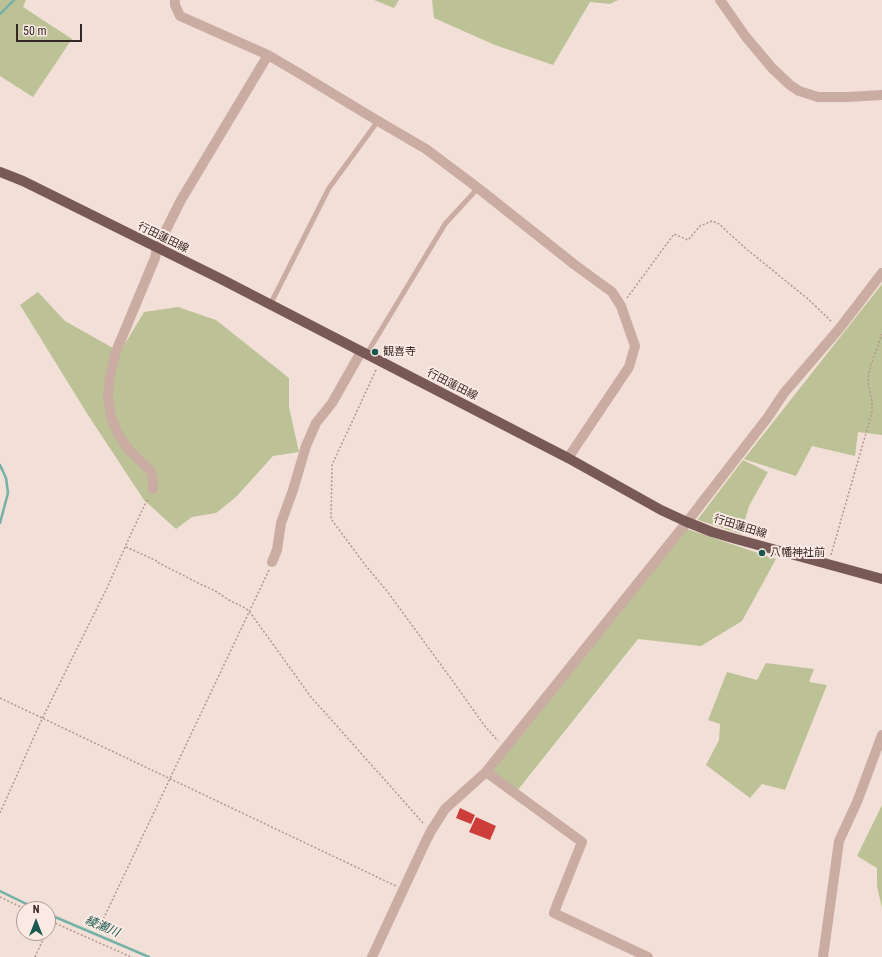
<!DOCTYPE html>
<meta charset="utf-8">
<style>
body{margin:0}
#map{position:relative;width:882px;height:957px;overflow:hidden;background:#f2dfd7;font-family:"Roboto Condensed",sans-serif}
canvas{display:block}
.north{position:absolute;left:16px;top:901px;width:40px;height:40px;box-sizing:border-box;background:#faeae3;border:1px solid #ab9c97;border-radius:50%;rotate:0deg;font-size:11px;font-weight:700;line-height:16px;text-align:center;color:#352725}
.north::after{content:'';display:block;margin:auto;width:14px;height:18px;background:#19584f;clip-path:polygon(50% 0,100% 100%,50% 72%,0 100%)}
.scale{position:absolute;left:16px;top:24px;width:66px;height:18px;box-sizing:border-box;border:2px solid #352725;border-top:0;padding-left:5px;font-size:12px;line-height:14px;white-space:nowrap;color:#352725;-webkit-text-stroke:3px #faeae3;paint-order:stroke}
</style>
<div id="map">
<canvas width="882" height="957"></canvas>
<div class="north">N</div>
<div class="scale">50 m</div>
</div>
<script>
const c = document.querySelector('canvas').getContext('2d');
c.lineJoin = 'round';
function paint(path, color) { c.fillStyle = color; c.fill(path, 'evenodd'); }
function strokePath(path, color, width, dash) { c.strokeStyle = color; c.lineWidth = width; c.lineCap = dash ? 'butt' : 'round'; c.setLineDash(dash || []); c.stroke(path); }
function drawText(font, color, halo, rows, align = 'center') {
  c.font = font + ' "Roboto Condensed","Noto Sans JP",sans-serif'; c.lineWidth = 4; c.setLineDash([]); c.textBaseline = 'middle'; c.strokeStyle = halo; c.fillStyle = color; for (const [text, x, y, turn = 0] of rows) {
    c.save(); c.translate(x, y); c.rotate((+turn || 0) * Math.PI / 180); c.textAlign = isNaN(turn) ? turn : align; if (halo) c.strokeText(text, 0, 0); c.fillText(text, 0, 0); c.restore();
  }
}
paint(new Path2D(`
 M0,0H26L23,7L72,39L33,97L0,76Z
 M374,0H399L394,8Z
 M432,0H618L610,4L590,2L553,65L495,45L434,18Z
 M882,284V435L858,432L855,456L812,446L796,476L744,459Z
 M38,292L65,321L120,352L144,312L178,307L216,320L289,378V407L299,452L273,456L236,497L216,513L192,517L176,529L144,500L88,415L20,305Z
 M743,460L768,472L749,506L741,534L698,520V519Z
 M687,529L776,559L742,621L701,646L638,639L517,791L492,771Z
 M766,663L814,669L809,682L827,685L785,790L762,784L750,798L706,765L719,740L720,724L708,720L727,672L757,680Z
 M882,805V908L877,886V868L857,856Z`), '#bcc296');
strokePath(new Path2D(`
 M0,14L14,0
 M0,465L6,478L8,493L0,523
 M0,891L37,909
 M48,914L149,957`), '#74b1a6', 2.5);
paint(new Path2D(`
 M460,808L475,815L471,824L456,818Z
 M476,817L496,826L490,840L469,832Z`), '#cd3e3a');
strokePath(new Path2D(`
 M627,298L674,234L688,240L700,226L712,221L719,224L744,247L808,299L832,322
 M376,370L332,465L331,519L366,566L387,591L452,680L484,725L498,741
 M126,547L157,561V562L204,586C214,589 221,595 229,600C236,604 243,606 249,611L311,697L424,824
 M831,555L872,412V401L868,383L869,371L882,334
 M0,698L396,886
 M0,813L42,719L107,588L130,536L148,498
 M0,897L25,909
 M48,920L131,957
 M100,926L269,570
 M48,929L51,922
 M35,957L46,933`), '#b6968c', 1.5, [2, 2]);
strokePath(new Path2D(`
 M270,305L329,188L378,121
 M366,355L445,224L478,188`), '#cbaca2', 5);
strokePath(new Path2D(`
 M175,0V5L180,16L268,55L302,75L378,121L426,149L478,188L575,265L612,292L621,306L635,346L629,367L568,458
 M720,0L746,37L772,68L790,85L799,91L818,97H847L882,95
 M153,489V480L151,471L128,449L118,434L111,417L108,396L110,376L115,354L155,258L157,248L181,200L268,55
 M272,562L277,550L281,523L293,490L306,446L316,423L332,403L361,352
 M486,772L582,842L558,902L554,913L648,957
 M372,957L424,845L431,831L445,809L486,772L687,522L768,417L784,393L839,329L882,273
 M823,957L839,841L857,802L882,735`), '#cbaca2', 10);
strokePath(new Path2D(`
 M0,172L23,181L221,279L568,458L661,510L687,522L712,532L736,539L882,579`), '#785955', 10);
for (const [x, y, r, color] of [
 [375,352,4,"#19584f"],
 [762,553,4,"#19584f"]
]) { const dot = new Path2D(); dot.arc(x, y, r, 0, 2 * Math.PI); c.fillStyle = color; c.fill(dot); strokePath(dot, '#faeae3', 1.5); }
drawText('11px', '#352725', '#faeae3', [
 ["行田蓮田線",163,238,26],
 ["行田蓮田線",452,385,27],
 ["行田蓮田線",740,527,17]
]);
drawText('11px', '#352725', '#faeae3', [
 ["観喜寺",383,352],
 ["八幡神社前",770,553]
], 'left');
drawText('italic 12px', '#19584f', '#faeae3', [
 ["綾瀬川",102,927,23]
]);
</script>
